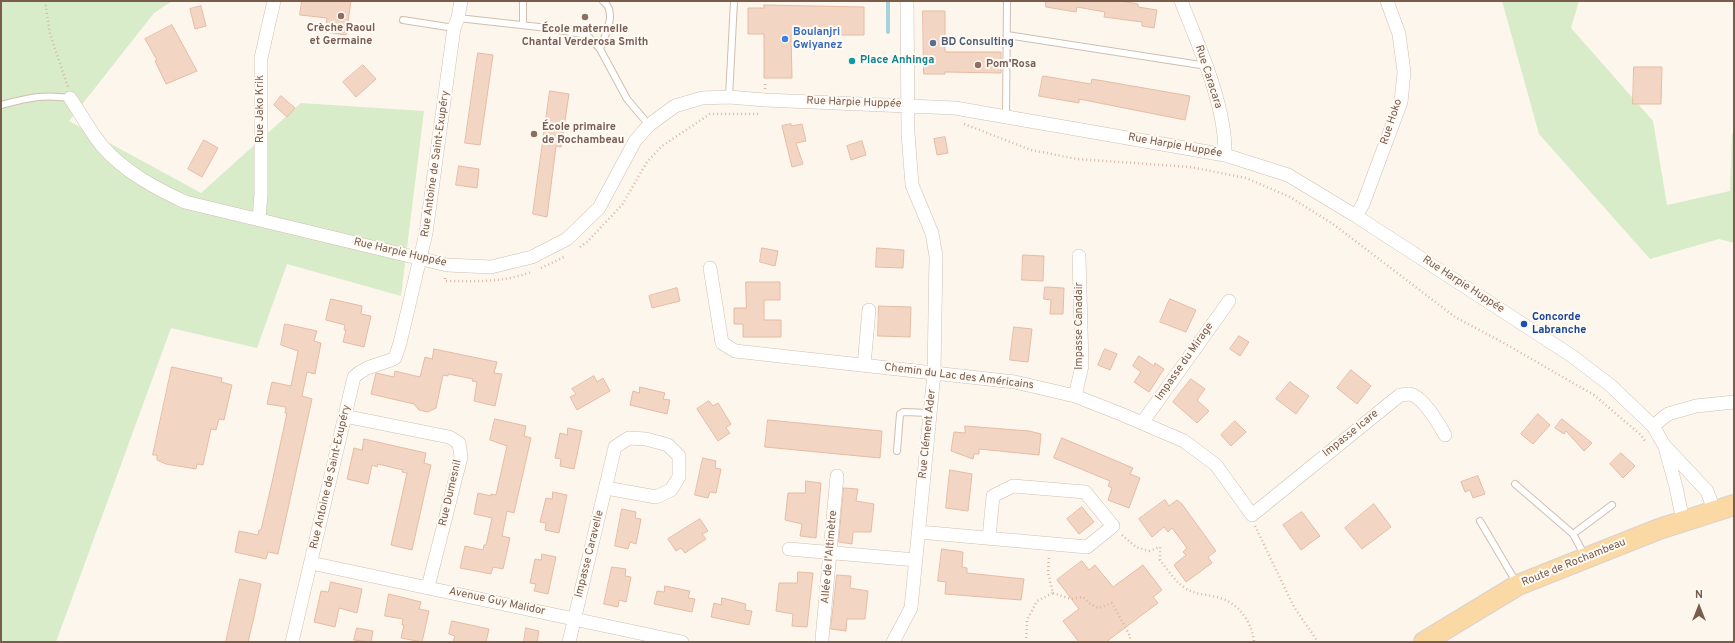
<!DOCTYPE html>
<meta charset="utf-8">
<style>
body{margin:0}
#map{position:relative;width:1735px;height:643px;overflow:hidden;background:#fdf6ec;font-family:Overpass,sans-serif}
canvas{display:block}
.frame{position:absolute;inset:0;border:2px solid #7a5c4d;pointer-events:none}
.north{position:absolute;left:1679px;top:587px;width:40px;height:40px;-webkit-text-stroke:3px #fffaf3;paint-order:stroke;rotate:0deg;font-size:11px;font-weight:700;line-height:16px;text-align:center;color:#7a5c4d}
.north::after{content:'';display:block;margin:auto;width:14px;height:18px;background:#7a5c4d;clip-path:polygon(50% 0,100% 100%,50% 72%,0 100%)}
</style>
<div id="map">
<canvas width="1735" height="643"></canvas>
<div class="frame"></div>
<div class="north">N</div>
</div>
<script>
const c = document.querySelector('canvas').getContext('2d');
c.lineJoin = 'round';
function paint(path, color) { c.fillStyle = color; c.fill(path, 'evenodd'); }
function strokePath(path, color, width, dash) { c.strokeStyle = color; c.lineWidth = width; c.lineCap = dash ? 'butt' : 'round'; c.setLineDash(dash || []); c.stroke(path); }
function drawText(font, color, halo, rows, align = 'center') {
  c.font = font + ' Overpass,sans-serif'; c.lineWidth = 4; c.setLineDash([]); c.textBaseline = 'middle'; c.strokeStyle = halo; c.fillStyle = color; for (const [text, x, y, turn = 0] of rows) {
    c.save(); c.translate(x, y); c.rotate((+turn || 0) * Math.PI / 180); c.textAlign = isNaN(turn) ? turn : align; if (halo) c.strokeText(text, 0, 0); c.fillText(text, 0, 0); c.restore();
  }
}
paint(new Path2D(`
 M1,1H172L154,13L69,121L201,193L301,103L424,111L401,296L287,264L257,348L171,328L56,642H1Z
 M1502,1H1579L1571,28L1653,121L1667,205L1730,191L1732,134L1734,133V243L1719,239L1650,259L1539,134Z`), '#d8ecc9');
strokePath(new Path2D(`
 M888,1V32`), '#a5d3da', 4);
const building = new Path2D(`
 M302,1H351L346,35L325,32L327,18L300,15Z
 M1046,1H1121L1138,4V7L1157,10L1154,28L1142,26V22L1104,17L1105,12L1077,7L1076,12L1046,7Z
 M764,5L864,7V35H791L792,78H764V34H748V8H764Z
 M201,6L206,26L195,29L190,9Z
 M923,11H945V52H1001V73L945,72V74H924Z
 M172,25L197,71L166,84L155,61L157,60L145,39Z
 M478,53L493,55L480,145L465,143Z
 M363,65L376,79L356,97L343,82Z
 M1634,67H1662L1661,104H1633Z
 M1043,76L1091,84L1092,79L1190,96L1185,120L1079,99V103L1039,96Z
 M550,91L569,94L561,147L556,146L547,217L533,214Z
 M281,96L295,108L287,117L274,105Z
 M791,124V126L802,124L806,141L796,143L803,164L792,167L782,126Z
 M945,137L948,153L937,155L934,139Z
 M204,140L218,148L202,177L188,169Z
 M862,141L866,155L851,160L847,146Z
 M459,166L479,169L477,188L456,185Z
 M762,248L778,251L775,266L760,262Z
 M877,248L904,250L903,268L876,267Z
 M1023,255L1044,256L1043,281L1022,280Z
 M746,282H780V300H764V320H781V337H743V324H734V308H746Z
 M1045,287L1064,288L1063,314H1050L1051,300L1044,299Z
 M677,288L680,301L652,308L649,296Z
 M331,299L362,306L361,314L371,316L364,347L343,342L346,330H344L345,325L326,320Z
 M1170,299L1196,310L1186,332L1160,322Z
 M879,306L911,307L910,337L878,336Z
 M285,324L317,331L314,341L321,343L315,374L307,372L302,396L312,399L278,554L268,552L266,559L235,552L239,531L258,535L259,530H261L273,478L287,413H285L286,407L267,404L272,382L291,386L298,351L281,345Z
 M1014,327L1032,329L1028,362L1010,360Z
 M1239,336L1249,342L1240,356L1230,349Z
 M434,349L497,362L494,373L502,374L495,406L474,401L477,382L472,381L473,379L448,374V376L443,375L436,408L428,412L419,410L414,404L371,394L376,373L394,377L395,371L420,377L425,357L432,359Z
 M1105,349L1117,354L1110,370L1098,365Z
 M1139,356L1154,366L1155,363L1164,369L1149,392L1134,382L1141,372L1133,366Z
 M172,367L222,378L221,382L232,385L224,420L219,419L216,430L211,429L203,465L197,464L196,469L166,464L157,460V455H153Z
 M1351,370L1371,386L1357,404L1337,388Z
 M594,376L597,382L603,378L610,391L577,410L570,397L576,394L572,389Z
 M1191,379L1205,389L1197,400L1209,411L1197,423L1173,402Z
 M1290,382L1309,396L1296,414L1276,399Z
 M640,387L665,393L663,399L670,400L667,414L630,405L633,391L639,393Z
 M709,401L713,406L718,403L731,424L726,428L730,433L718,441L697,409Z
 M1538,414L1550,425L1533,444L1521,434Z
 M495,419L526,426L524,436L531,438L514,513L507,511L502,536L510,538L503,569L493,567L491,574L460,568L465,546L483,550L484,545H486L492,518L474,514L478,493L491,496V494L496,495L507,446L490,440Z
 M1562,419L1592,443L1584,451L1566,431L1564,434L1555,428Z
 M768,420L882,431L880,458L765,447Z
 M1235,421L1246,432L1231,446L1221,435Z
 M965,426L1029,431L1041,434L1039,455L979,449V454H974L973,459L951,451L954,432L965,433Z
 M568,428L582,431L574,469L560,466L561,459L555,458L560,433L567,435Z
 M1062,438L1133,468L1130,474L1140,478L1129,508L1108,500L1112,488L1108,486L1110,481L1054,458Z
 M364,439L426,453L424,463L431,465L412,550L391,545L407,473L402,472L403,470L378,464L377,467L372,465L368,484L347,479L354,448L362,450Z
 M1621,453L1635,466L1623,478L1610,464Z
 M703,458L716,461L715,468L721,469L716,493L710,492L708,498L695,495Z
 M950,470L972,474L968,511L946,508Z
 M1478,476L1485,494L1473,498L1470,490L1465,492L1461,482Z
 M806,481L821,483L816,538L800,536L802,524L785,520L788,493H805Z
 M844,488L858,489L856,501L874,504L871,532H853L852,544L839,542Z
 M553,492L567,495L559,533L545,530L546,523L540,522L546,498L552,499Z
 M1165,500L1169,506L1177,500L1182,504L1216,551L1208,557L1212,563L1186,582L1174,565L1186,555L1183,552L1187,548L1172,528L1168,532L1164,527L1152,537L1139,519Z
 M1374,504L1391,527L1362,549L1345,528Z
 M1082,507L1094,522L1079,534L1067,519Z
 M622,509L636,512L635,518L641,519L636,544L630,542L628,549L615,546Z
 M1302,512L1320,536L1301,550L1283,525Z
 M700,519L708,531L702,534L706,539L685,553L681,548L676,551L668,539Z
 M942,549L963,552L962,567L967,568V573L1024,579L1021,600L945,594L946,582L938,581Z
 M542,554L556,557L548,594L534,591L536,584L530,583L535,559L541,560Z
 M1082,561L1089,570L1095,565L1113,587L1143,565L1162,590L1153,597L1158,603L1106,642H1079L1063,621L1079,609L1057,580Z
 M612,567L626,569L625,576L631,577L626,602L619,600L618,607L604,604Z
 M798,572L813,573L807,627L792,626L793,614L776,611L779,583H797Z
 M837,575L851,576L850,588L868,591L865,619H847L846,631L831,629Z
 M240,579L261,584L254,617L248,642H226Z
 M331,582L362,589L357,613L339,608L335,627L314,622L321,591L328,592Z
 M665,586L690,591L688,598L695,599L692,612L654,604L657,591L664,592Z
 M389,594L421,602L419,609L429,611L422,642L401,638L404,625H402L403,619L385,616Z
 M722,598L746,604L745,610L752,611L749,625L711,617L714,603L721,605Z
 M452,621L489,629L486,642H453L455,636L449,634Z
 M357,628L373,631L371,642L354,640Z
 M526,628L539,631L537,642H524Z`);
paint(building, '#f3d5c3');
strokePath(building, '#e6bba3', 1);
const lane = new Path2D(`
 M458,18L548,28L587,35L600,49L627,99L649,125
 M403,20L454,28
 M523,25V1
 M1007,35L1207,66
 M600,49C605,35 618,12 603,1
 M729,97L734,1
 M1,105C28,98 42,94 70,98
 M1006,116L1007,1
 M897,451L900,414L903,412L930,413
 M1515,484L1573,534L1585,556
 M1480,521L1516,582
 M1573,534L1612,505`);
const street = new Path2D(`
 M1181,1C1199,47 1226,105 1225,155
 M70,98C81,114 91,133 103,147C125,172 155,188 185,202L447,265L491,267L532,257L567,239L599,208L635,141L649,125L675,106L702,98L729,97L765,100L955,108L1225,155L1288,175L1356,216L1572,356L1610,385L1653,426L1664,445L1707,491L1714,510
 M1356,216L1363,204L1401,102L1404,72L1399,34L1387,1
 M259,219L261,194V58L274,1
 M710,268L722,343L735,351L1015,382L1075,396L1121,414L1184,441L1216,465L1252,515L1400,395C1403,395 1407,394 1410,394C1423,397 1439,424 1445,435
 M864,365L869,310
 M1075,396L1082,366L1079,256
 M344,416L449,437L459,443L461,457L428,587
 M1142,423L1229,301
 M1653,426L1668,414L1696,406L1734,402
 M1665,447L1676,487L1683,521
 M919,532L1087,547L1113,526L1085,492L1013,486L993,496L989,538
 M789,549L916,560
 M311,563L682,642
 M822,639L837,476
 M292,642L354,377C366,365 381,365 395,358L400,343L426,233L454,28L458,18L461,1
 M569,642L615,447L629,438L646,439L668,445L679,456V477L671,490L656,497L606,488
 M893,642L911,608L934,373L936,256L932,233L912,185L908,133L907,1`);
const primary = new Path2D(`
 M1424,642L1518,585L1659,529L1734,505`);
strokePath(lane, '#d1beb0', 8);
strokePath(street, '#d1beb0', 14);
strokePath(primary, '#dad1cd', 22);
strokePath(new Path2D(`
 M45,1L50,34L68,87
 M765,89V81
 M964,124L1031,150L1077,159L1190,167L1246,178L1290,197L1333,224L1455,317L1502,342L1594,395L1641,435L1646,442
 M580,247L587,242L622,205L647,162L662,146L710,114H760
 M541,268L564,257
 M445,278V281C476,281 501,283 531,272
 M1255,526L1294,607L1318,642
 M1122,535L1136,547L1149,551L1160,547V560C1169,571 1178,587 1193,592C1201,595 1211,595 1220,598C1240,604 1252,623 1254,642
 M1053,593L1071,599L1083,597L1089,603L1098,608L1112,603L1130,636V642
 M1026,642L1027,620L1037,601L1053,593L1048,573L1049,556`), '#d9b8a5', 2.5, [1, 3]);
strokePath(lane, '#fff', 6);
strokePath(street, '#fff', 13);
strokePath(primary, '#fbd9a5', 20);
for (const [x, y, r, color] of [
 [341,16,4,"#8d6e63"],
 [585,17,4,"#8d6e63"],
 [785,39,4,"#3f7fe0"],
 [933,43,4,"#5c6f8a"],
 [852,61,4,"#0f9aa8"],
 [978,65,4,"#8d6e63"],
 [534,134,4,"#8d6e63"],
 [1524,324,4,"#1a4fb4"]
]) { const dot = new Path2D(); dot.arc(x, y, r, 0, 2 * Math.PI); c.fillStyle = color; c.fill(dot); strokePath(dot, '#fffaf3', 1.5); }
drawText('bold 11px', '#785e54', '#fffaf3', [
 ["Crèche Raoul",341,29],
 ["et Germaine",341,42],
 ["École maternelle",585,30],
 ["Chantal Verderosa Smith",585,43],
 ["Pom'Rosa",986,65,"left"],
 ["École primaire",542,128,"left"],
 ["de Rochambeau",542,141,"left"]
]);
drawText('bold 11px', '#366cbe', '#fffaf3', [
 ["Boulanjri",793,33],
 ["Gwiyanez",793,46]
], 'left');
drawText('bold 11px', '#4e5e75', '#fffaf3', [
 ["BD Consulting",941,43]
], 'left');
drawText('bold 11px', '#0d838f', '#fffaf3', [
 ["Place Anhinga",860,61]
], 'left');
drawText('11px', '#7a5c4d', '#fffaf3', [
 ["Rue Caracara",1208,77,72],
 ["Rue Harpie Huppée",854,103,2],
 ["Rue Jako Krik",261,109,-90],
 ["Rue Hoko",1392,122,-72],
 ["Rue Harpie Huppée",1175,146,10],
 ["Rue Antoine de Saint-Exupéry",436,164,-82],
 ["Rue Harpie Huppée",400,253,13],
 ["Rue Harpie Huppée",1463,285,33],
 ["Impasse Canadair",1080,326,-90],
 ["Impasse du Mirage",1185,362,-55],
 ["Chemin du Lac des Américains",959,377,7],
 ["Rue Clément Ader",928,434,-84],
 ["Impasse Icare",1351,434,-39],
 ["Rue Antoine de Saint-Exupéry",331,477,-77],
 ["Rue Dumesnil",451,493,-77],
 ["Impasse Caravelle",590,554,-76],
 ["Allée de l'Altimètre",830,557,-85],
 ["Route de Rochambeau",1574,563,-22],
 ["Avenue Guy Malidor",497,602,12]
]);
drawText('bold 11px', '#164399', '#fffaf3', [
 ["Concorde",1532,318],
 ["Labranche",1532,331]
], 'left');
</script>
